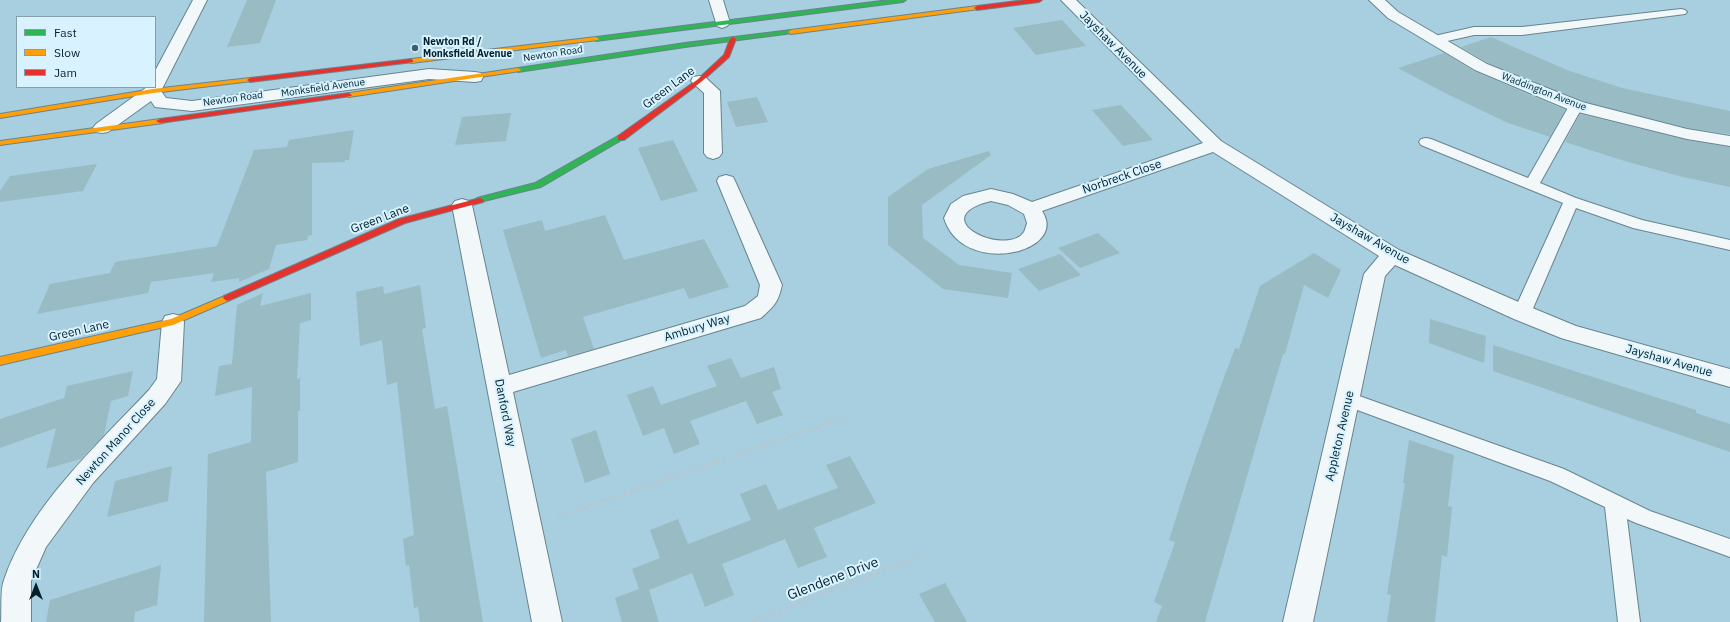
<!DOCTYPE html>
<style>
body{margin:0}
#map{position:relative;width:1730px;height:622px;overflow:hidden;background:#a8cfdf;font-family:"IBM Plex Sans",sans-serif}
canvas{display:block}
.legend{position:absolute;left:16px;top:16px;width:140px;height:72px;box-sizing:border-box;background:#d8f3ff;border:1px solid #839fab;margin:0;padding:5px 7px;list-style:none;font-size:12px;color:#03212c}
.legend li{display:flex;align-items:center;gap:8px;height:20px}
.legend b{width:20px;border:1px solid #839fab}
.north{position:absolute;left:16px;top:566px;width:40px;height:40px;-webkit-text-stroke:3px #d8f3ff;paint-order:stroke;rotate:0deg;font-size:11px;font-weight:700;line-height:16px;text-align:center;color:#03212c}
.north::after{content:'';display:block;margin:auto;width:14px;height:18px;background:#03212c;clip-path:polygon(50% 0,100% 100%,50% 72%,0 100%)}
</style>
<div id="map">
<canvas width="1730" height="622"></canvas>
<ul class="legend">
<li><b style="height:5px;background:#30b455"></b>Fast</li>
<li><b style="height:5px;background:#ff9f0a"></b>Slow</li>
<li><b style="height:5px;background:#e5322d"></b>Jam</li>
</ul>
<div class="north">N</div>
</div>
<script>
const c = document.querySelector('canvas').getContext('2d');
c.lineJoin = 'round';
function paint(path, color) { c.fillStyle = color; c.fill(path, 'evenodd'); }
function strokePath(path, color, width, dash) { c.strokeStyle = color; c.lineWidth = width; c.lineCap = dash ? 'butt' : 'round'; c.setLineDash(dash || []); c.stroke(path); }
function drawText(font, color, halo, rows, align = 'center') {
  c.font = font + ' "IBM Plex Sans",sans-serif'; c.lineWidth = 4; c.setLineDash([]); c.textBaseline = 'middle'; c.strokeStyle = halo; c.fillStyle = color; for (const [text, x, y, turn = 0] of rows) {
    c.save(); c.translate(x, y); c.rotate((+turn || 0) * Math.PI / 180); c.textAlign = isNaN(turn) ? turn : align; if (halo) c.strokeText(text, 0, 0); c.fillText(text, 0, 0); c.restore();
  }
}
paint(new Path2D(`
 M247,0H276L260,43L227,47Z
 M1062,20L1086,46L1036,55L1013,28Z
 M1491,37L1567,70L1622,88L1730,111V134L1687,128L1582,101L1488,63L1461,47Z
 M1444,53L1474,71L1565,110L1550,137L1508,123L1445,93L1398,68Z
 M757,97L768,122L736,127L727,102Z
 M1121,105L1135,120L1153,140L1123,146L1092,110Z
 M511,113L506,141L455,145L462,117Z
 M1580,114L1687,140L1730,147V187L1683,177L1628,162L1565,142Z
 M354,130L349,160H345V162L312,163V235L308,236L307,240L276,245L269,269L239,282V278L211,282L214,273L151,282L148,293L37,314L50,284L110,273L115,262L217,246L254,150L287,147L289,140Z
 M673,140L698,191L661,201L638,148Z
 M989,151L991,155L922,205L923,238L959,265L1012,273L1008,298L943,289L888,245V197L928,169Z
 M97,164L83,191L0,202V191L10,176Z
 M605,215L624,260L704,239L729,287L689,299L684,288L583,317L594,349L568,356L566,350L541,358L503,230L542,220L545,231Z
 M1098,233L1120,253L1080,268L1058,248Z
 M1314,253L1341,270L1328,298L1304,285L1285,354H1283L1254,452L1205,622H1156L1162,606L1154,602L1175,542L1169,540L1187,483L1220,388L1235,348L1239,349L1260,286Z
 M1060,254L1081,275L1039,291L1018,269Z
 M420,285L426,328L422,329L435,409L447,406L483,622H420L418,607L414,608L409,565L406,566L403,539L414,535L397,382L387,385L382,340L360,346L356,292L383,286L384,294Z
 M263,293L260,306L311,293V320L300,323L297,379L300,378V411H298V462L266,472L271,622H204L208,454L251,442L252,387L215,396L219,366L232,364L237,305Z
 M1430,319L1486,336L1484,363L1429,343Z
 M1493,345L1696,410V413L1730,424V452L1493,371Z
 M731,358L741,378L774,367L781,389L772,392L783,415L757,424L746,401L690,421L700,444L674,454L664,428L643,436L627,395L653,386L661,405L717,386L707,366Z
 M133,371L128,396L111,401L104,435L81,459L46,469L56,428L0,448V419L64,398L67,386Z
 M596,430L610,474L585,483L571,439Z
 M1409,440L1454,455L1448,506L1452,507L1447,557L1442,555L1435,622H1387L1391,595L1387,594L1405,483H1403Z
 M850,456L876,503L814,528L827,557L798,568L785,539L722,564L734,595L705,607L692,573L649,590L659,622H622L615,598L639,589L632,569L660,558L650,530L678,519L688,544L751,520L740,494L766,484L778,510L838,488L826,465Z
 M172,466L168,501L107,517L115,481Z
 M161,565L157,605L135,612L134,622H46L50,600Z
 M945,583L967,622H935L919,594Z`), '#99bbc4');
const lane = new Path2D(`
 M1681,9L1685,10L1687,12L1685,14L1522,35H1474L1434,44L1430,43L1428,40L1430,37L1474,27H1522Z
 M1576,102L1581,103L1583,106L1540,183L1576,198L1642,220L1730,240V250L1633,228L1576,208L1531,313L1528,317L1522,319L1516,317L1513,313L1563,203L1421,145L1419,142L1421,139L1426,138L1431,139L1528,178L1569,106L1571,103Z
 M1348,392L1564,469L1650,511L1730,539V557L1636,523L1627,519L1640,622H1618L1605,507L1550,481L1341,404L1339,399L1341,394Z`);
const street = new Path2D(`
 M193,0H207L161,91L166,98L192,101L429,69L475,72L481,73L483,77L481,81L475,82L429,79L192,111L155,107L151,101L108,132L102,133L96,132L93,128L96,124L147,87H155V71Z
 M709,0H723L730,23L727,26L722,28L717,26Z
 M1061,0H1076L1221,141L1399,250L1530,307L1576,326L1730,369V387L1561,338L1514,319L1395,265L1385,276L1313,622H1283L1364,274L1379,256L1213,152L1042,211C1070,253 962,278 944,218L951,204L963,196L991,189L1013,194L1032,202L1203,143ZM991,201L1008,205L1024,214L1027,223C1026,226 1025,230 1024,232C1006,258 922,218 991,201Z
 M1369,0H1385L1398,12L1487,64L1582,102L1687,129L1730,136V146L1687,139L1570,110L1475,70L1388,18Z
 M699,76L705,77L720,91L722,153L719,157L713,159L707,157L704,153V93L691,81L693,77Z
 M726,175L733,177L735,181L782,285C778,303 774,306 761,318L513,392L562,622H532L452,205L455,201L462,199L469,201L472,205L509,375L745,306L758,296L760,285L717,181L719,177Z
 M173,314L181,316L184,322L181,381L165,404L93,483L46,547L31,581V622H1C2,610 0,590 4,580C28,508 97,445 149,390L157,379L162,322L165,316Z`);
const fast = new Path2D(`
 M889,0H906L903,2L596,41L593,39L596,37Z
 M791,30L793,31V33L685,47L518,72L515,70L518,68L685,43Z
 M618,136H621L625,138L541,187L480,202L476,200L477,198L535,183Z`);
const slow = new Path2D(`
 M977,6L979,7V9L791,34L788,32L791,30Z
 M596,37L599,39L598,40L411,63L408,61L411,59Z
 M518,68L521,70L520,71L349,97L346,95L349,93Z
 M250,78L253,80L252,81L153,93L0,118V114L153,89Z
 M160,119H163V123L0,145V141Z
 M227,295L230,296L231,298L230,300L173,325L0,365V357L171,319Z`);
const jam = new Path2D(`
 M1025,0H1042L1039,2L977,10L974,8L977,6Z
 M733,37L736,39L729,57L701,82L624,140H618V136L697,80L724,55L730,39Z
 M411,59L413,60V62L250,82L247,80L250,78Z
 M349,93L352,95L351,96L160,123L156,121L160,119Z
 M480,198L484,200L483,202L405,223L230,300L227,301L223,298L224,296L399,219Z`);
strokePath(lane, '#68848f', 2);
strokePath(street, '#68848f', 2);
strokePath(fast, '#68848f', 2);
strokePath(slow, '#68848f', 2);
strokePath(jam, '#68848f', 2);
strokePath(new Path2D(`
 M557,517L849,416
 M752,622L921,556`), '#bbc6cb', 3, [3.5, 3.5]);
paint(lane, '#f2f8fa');
paint(street, '#f2f8fa');
paint(fast, '#30b455');
paint(slow, '#ff9f0a');
paint(jam, '#e5322d');
for (const [x, y, r, color] of [
 [415,48,4,"#3d5e6b"]
]) { const dot = new Path2D(); dot.arc(x, y, r, 0, 2 * Math.PI); c.fillStyle = color; c.fill(dot); strokePath(dot, '#d8f3ff', 1.5); }
drawText('bold 10px', '#03212c', '#d8f3ff', [
 ["Newton Rd /",423,42],
 ["Monksfield Avenue",423,54]
], 'left');
drawText('10px', '#03212c', '#d8f3ff', [
 ["Newton Road",553,54,-9],
 ["Monksfield Avenue",323,88,-8],
 ["Waddington Avenue",1544,92,21],
 ["Newton Road",233,99,-8]
]);
drawText('12px', '#03212c', '#d8f3ff', [
 ["Jayshaw Avenue",1113,45,45],
 ["Green Lane",669,88,-37],
 ["Norbreck Close",1122,177,-19],
 ["Green Lane",380,219,-21],
 ["Jayshaw Avenue",1370,239,30],
 ["Ambury Way",697,328,-17],
 ["Green Lane",79,331,-13],
 ["Jayshaw Avenue",1669,361,16],
 ["Danford Way",505,413,79],
 ["Appleton Avenue",1340,436,-77],
 ["Newton Manor Close",116,442,-48]
]);
drawText('14px', '#03212c', '#d8f3ff', [
 ["Glendene Drive",833,579,-21]
]);
</script>
